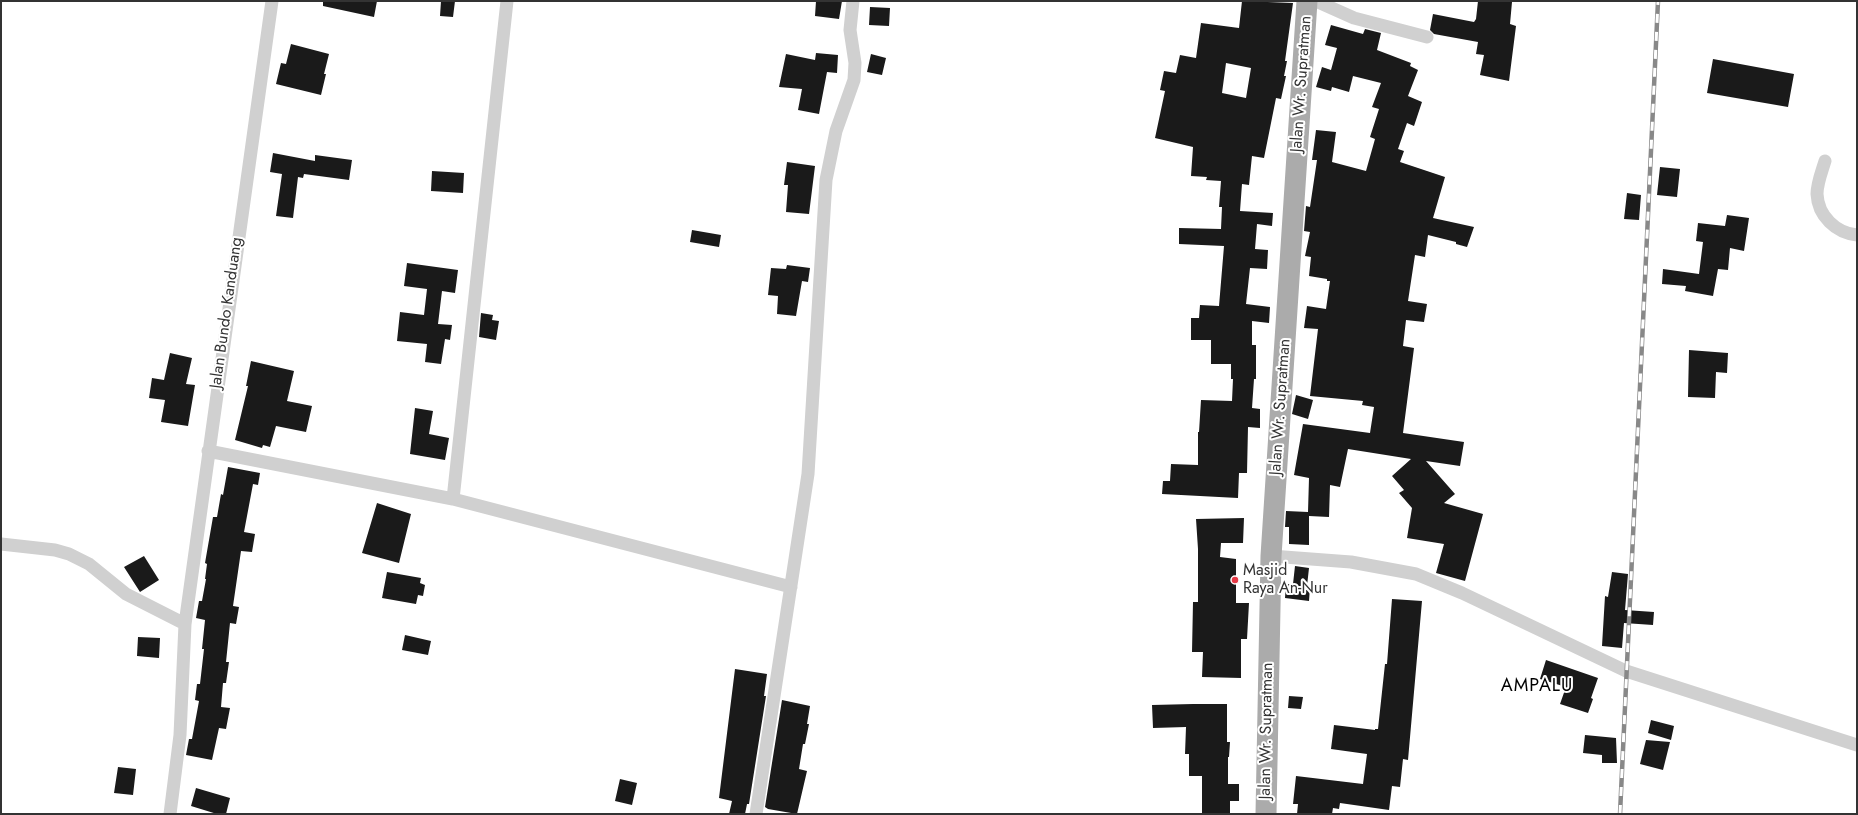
<!DOCTYPE html>
<style>
body{margin:0}
#map{position:relative;width:1858px;height:815px;overflow:hidden;background:#fff;font-family:Jost,sans-serif}
canvas{display:block}
.frame{position:absolute;inset:0;border:2px solid #333;pointer-events:none}
</style>
<div id="map">
<canvas width="1858" height="815"></canvas>
<div class="frame"></div>
</div>
<script>
const c = document.querySelector('canvas').getContext('2d');
c.lineJoin = 'round';
function paint(path, color) { c.fillStyle = color; c.fill(path, 'evenodd'); }
function strokePath(path, color, width, dash) { c.strokeStyle = color; c.lineWidth = width; c.lineCap = dash ? 'butt' : 'round'; c.setLineDash(dash || []); c.stroke(path); }
function drawText(font, color, halo, rows, align = 'center') {
  c.font = font + ' Jost,sans-serif'; c.lineWidth = 4; c.setLineDash([]); c.textBaseline = 'middle'; c.strokeStyle = halo; c.fillStyle = color; for (const [text, x, y, turn = 0] of rows) {
    c.save(); c.translate(x, y); c.rotate((+turn || 0) * Math.PI / 180); c.textAlign = isNaN(turn) ? turn : align; if (halo) c.strokeText(text, 0, 0); c.fillText(text, 0, 0); c.restore();
  }
}
paint(new Path2D(`
 M323,1H377L374,17L323,6Z
 M441,1H455L453,17L440,16Z
 M816,1H842L839,19L815,16Z
 M1242,1L1293,3L1285,61H1287L1284,76H1286L1281,99L1276,98L1264,158L1252,156L1249,185L1242,184L1240,211L1273,213L1272,226L1257,224L1255,249L1268,250L1267,269L1250,268L1246,304L1270,307L1269,323L1252,321V345H1256V379H1254L1252,408L1260,409V428L1248,427L1247,473H1239L1238,498L1162,494L1163,481H1170L1171,464L1198,465V432H1199L1201,400L1232,401L1233,379H1231V364H1211V340H1191V318H1199L1200,305L1219,306L1224,246L1179,244V228L1221,229L1222,207H1219L1221,181L1206,180L1207,177L1191,176L1193,147L1155,138L1165,91L1160,90L1164,71L1176,73L1180,55L1196,58L1201,23L1239,28ZM1226,63L1251,68L1246,98L1222,93Z
 M1478,1L1512,2L1510,24L1516,26L1509,81L1480,75L1484,55L1476,54L1478,42L1434,34L1430,30L1433,14L1474,22L1476,19Z
 M870,7L890,8L889,26L869,25Z
 M1331,25L1363,34L1365,29L1381,33L1377,50L1411,63L1410,66L1418,70L1408,96L1422,102L1414,126L1407,123L1398,149L1404,151L1400,162L1445,177L1433,218L1474,227L1467,247L1456,244V242L1428,235L1425,257L1415,255L1408,301L1427,304L1424,322L1406,320L1403,346L1414,348L1403,433L1464,442L1460,466L1426,461L1455,494L1444,503L1483,514L1465,581L1436,573L1444,544L1407,538L1412,508L1399,493L1404,490L1392,476L1411,459L1348,449L1340,487L1330,485L1329,517L1309,516V545L1289,544V527H1285L1286,511L1308,512L1309,478L1294,475L1303,424L1370,433L1374,407L1362,405L1363,401L1310,396L1318,329L1304,328L1307,306L1326,309L1330,281H1327V279L1309,276L1311,257L1305,256L1310,232L1304,231L1306,206L1310,207L1317,160H1312L1316,130L1336,132L1332,162L1366,171L1375,139L1370,137L1379,109L1372,107L1381,83L1353,76L1349,92L1332,87L1331,91L1316,87L1322,67L1331,70L1337,48L1325,45Z
 M291,44L329,54L324,74H326L321,95L276,84L281,63L286,64Z
 M816,53L838,55L837,73L827,72L819,114L798,110L802,89L779,87L786,54L815,60Z
 M871,54L886,58L882,75L867,72Z
 M1713,59L1794,74L1788,107L1707,93Z
 M273,153L315,161V155L352,160L349,180L304,174L303,178L298,177L293,218L276,216L282,174L270,172Z
 M787,162L815,166L809,214L786,212L788,185H784Z
 M1660,167L1680,169L1677,197L1657,195Z
 M432,171L464,173L463,193L431,191Z
 M1627,193L1641,195L1639,220L1624,219Z
 M1727,215L1749,218L1744,251L1730,248L1728,270L1718,269L1713,296L1685,291L1686,286L1662,284L1663,269L1699,274L1703,242L1696,241L1698,223L1725,226Z
 M692,230L721,235L719,247L690,242Z
 M407,263L458,270L455,293L442,291L438,324L452,325L450,340L445,339L441,364L425,362L427,344L397,341L400,312L424,315L427,289L404,286Z
 M787,265L810,268L808,282L802,281L796,316L777,314L778,296L768,295L771,268L786,269Z
 M481,313L493,315L492,320L499,321L496,340L479,337Z
 M1689,350L1728,353L1727,373L1716,372L1715,398L1688,397Z
 M170,353L192,358L186,384L195,385L188,426L161,422L165,400L149,398L152,378L164,380Z
 M251,361L294,371L287,401L312,406L306,432L276,426L270,447L263,445L262,448L235,440L248,386H246Z
 M1296,395L1313,400L1308,419L1292,414Z
 M415,408L433,411L429,434L449,438L445,460L410,454Z
 M228,467L260,473L258,485L253,484L244,532L255,534L252,552L241,551L233,606L239,607L236,624L230,623L226,662H229L226,683H223L221,707L230,708L226,729L219,728L212,760L186,755L189,739H192L199,701L195,700L197,684H200L204,649H202L205,620L196,618L199,601H202L206,579H205L207,564L205,563L213,517H217L221,494L223,495Z
 M377,503L411,514L399,563L362,553Z
 M1244,518L1243,543H1221L1220,557L1236,559V603H1249L1247,639H1241V678L1202,677L1203,652H1192L1193,602H1198V549L1196,519Z
 M144,556L159,580L140,592L124,567Z
 M1295,566L1309,568L1307,586L1310,587L1309,601L1285,598L1286,584H1293Z
 M387,572L421,578L420,583L425,585L423,596L418,595L416,604L382,598Z
 M1612,572L1628,574L1625,610L1654,612L1653,625L1624,623L1622,648L1602,646L1605,596L1608,597Z
 M1392,599L1422,601L1408,760L1403,759L1400,787L1392,786L1389,810L1340,803L1339,809L1333,808L1332,814H1297L1298,804H1293L1296,776L1363,784L1367,754L1331,749L1334,725L1375,730V729H1378L1385,664H1387Z
 M405,635L431,641L428,655L402,650Z
 M138,637L160,638L159,658L137,656Z
 M1546,660L1598,678L1591,698L1593,699L1588,713L1560,704L1566,687L1540,679Z
 M735,669L767,674L764,696H766L749,804H747L745,814H729L732,801L719,798Z
 M1289,696L1303,697L1301,709L1288,708Z
 M782,700L810,706L807,724H809L805,744H803L799,769L807,771L797,814L768,809L765,807Z
 M1193,704H1227V742H1230L1229,757H1228V784H1239V801H1230V814H1202V776H1189V754H1185L1186,727L1153,728L1152,705Z
 M1651,720L1674,726L1671,740L1648,733Z
 M1585,735L1616,738L1617,763H1602V755L1583,753Z
 M1646,740L1670,742L1663,770L1640,764Z
 M118,767L136,769L133,795L114,793Z
 M620,779L637,783L632,805L615,801Z
 M196,788L230,798L226,814H217L191,806Z`), '#1a1a1a');
strokePath(new Path2D(`
 M1316,1L1354,18L1427,37
 M1825,161C1822,171 1817,183 1817,194C1818,216 1836,233 1857,235
 M208,451L453,499L791,587
 M453,499L507,1
 M1,544L55,550L69,554L89,564L126,594L185,624
 M1271,556L1351,562L1416,574L1462,593L1626,671L1857,745
 M170,814L180,735L185,624L272,1
 M756,814L808,474L826,180L836,131L854,80L855,63L850,30L853,1`), '#d0d0d0', 13);
strokePath(new Path2D(`
 M1266,814L1271,556L1307,1`), '#ababab', 21);
const rail = new Path2D(`
 M1620,814L1658,1`);
strokePath(rail, '#888', 4.5);
strokePath(rail, '#fff', 3, [9]);
for (const [x, y, r, color] of [
 [1235,580,4,"#e63946"]
]) { const dot = new Path2D(); dot.arc(x, y, r, 0, 2 * Math.PI); c.fillStyle = color; c.fill(dot); strokePath(dot, '#fff', 1.5); }
drawText('16px', '#333', '#fff', [
 ["Jalan Wr. Supratman",1302,84,-86],
 ["Jalan Bundo Kanduang",227,313,-82],
 ["Jalan Wr. Supratman",1281,407,-86],
 ["Jalan Wr. Supratman",1267,731,-89]
]);
drawText('16px', '#333', '#fff', [
 ["Masjid",1243,571],
 ["Raya An-Nur",1243,589]
], 'left');
c.letterSpacing = '1px';
drawText('18px', '#000', '#fff', [
 ["AMPALU",1537,687]
]);
c.letterSpacing = '0px';
</script>
